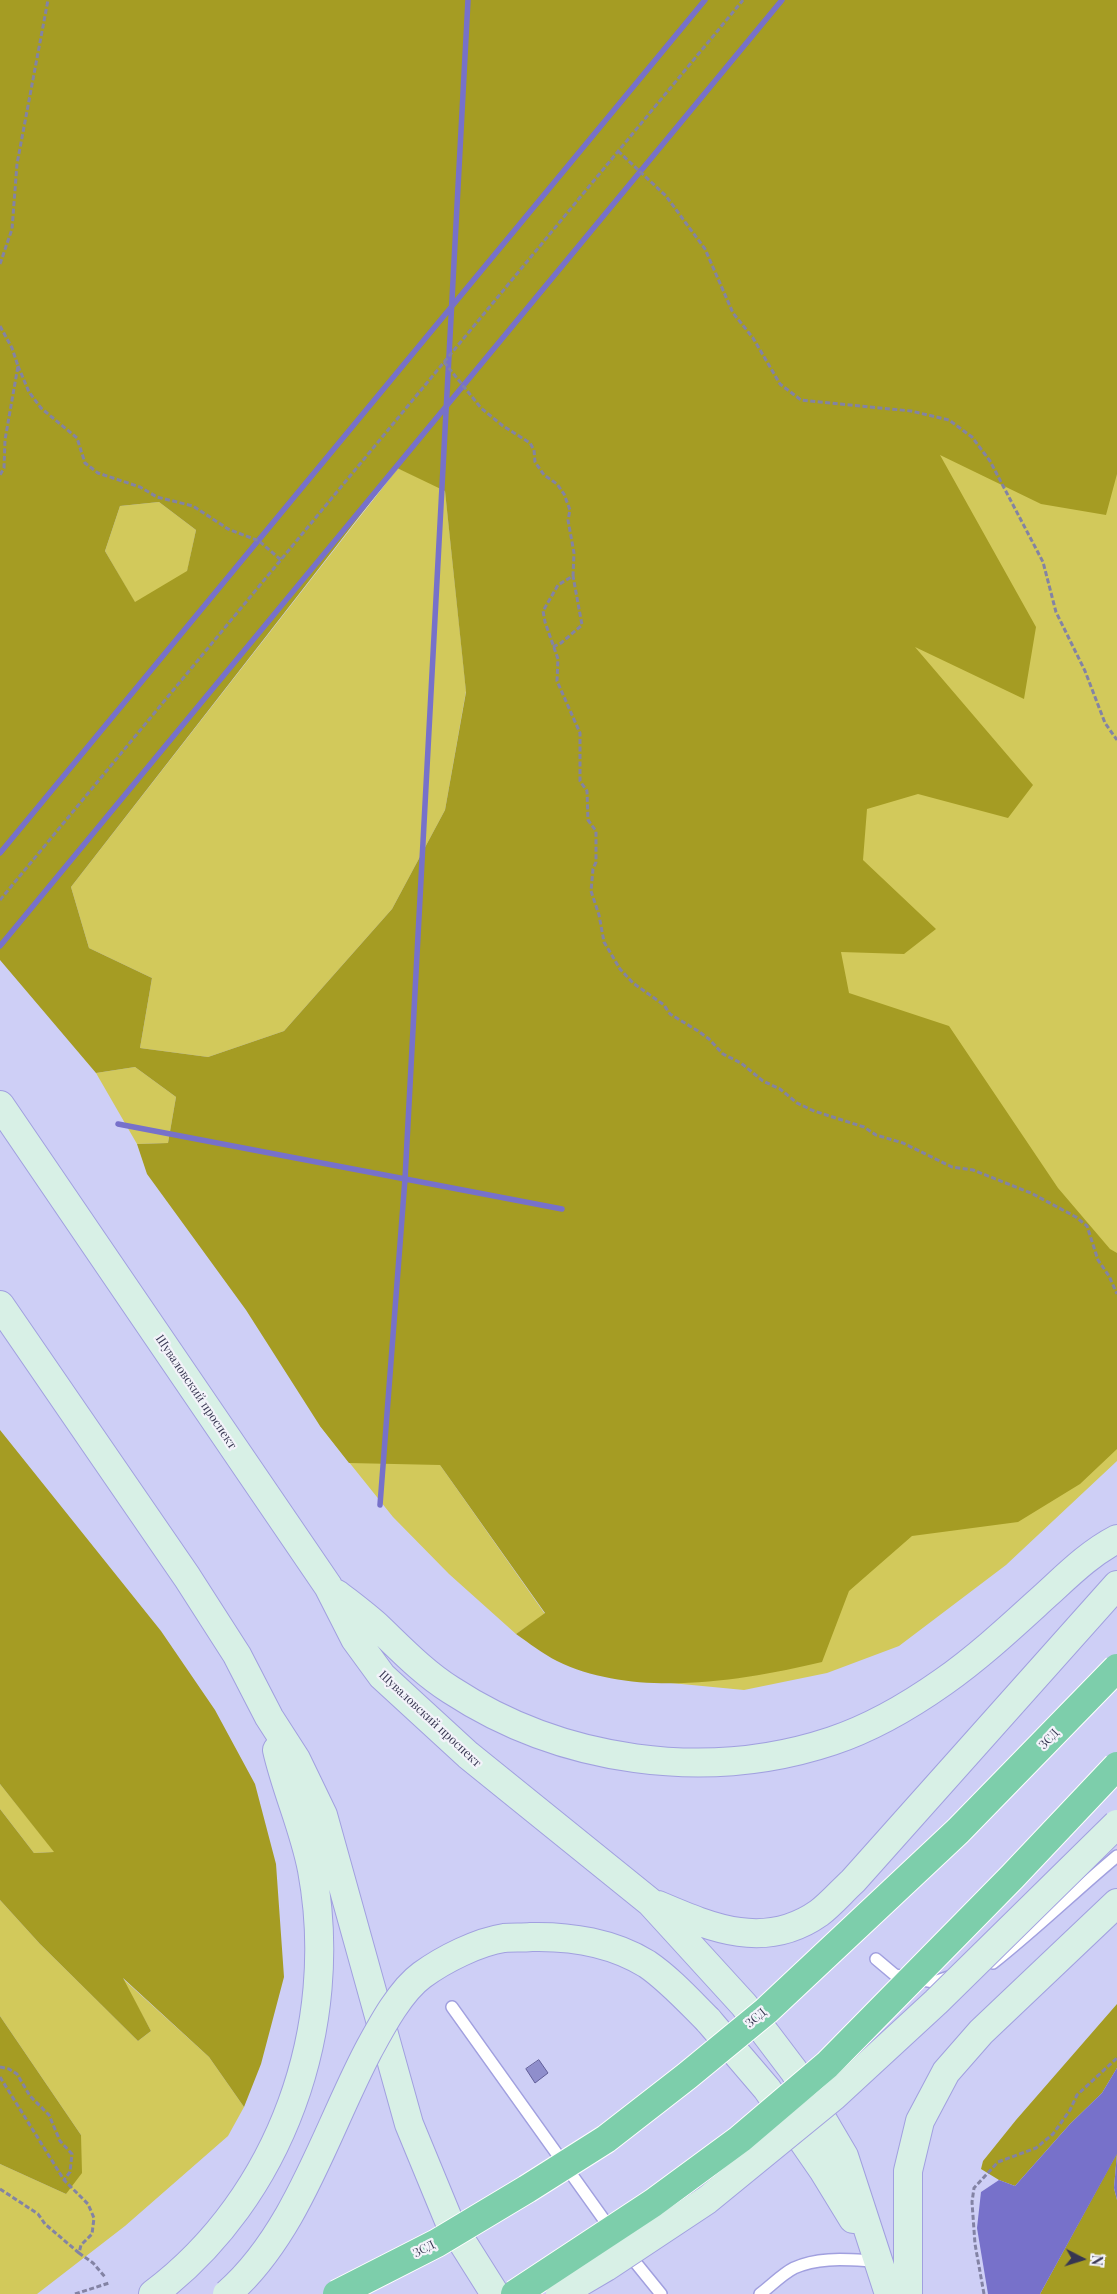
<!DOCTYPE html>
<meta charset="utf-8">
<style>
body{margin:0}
#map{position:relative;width:1117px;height:2294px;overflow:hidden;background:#cecff6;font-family:"Playfair Display",serif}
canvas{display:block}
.north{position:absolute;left:1057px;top:2234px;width:50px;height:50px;-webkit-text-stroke:4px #f3f3fa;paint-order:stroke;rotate:95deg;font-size:14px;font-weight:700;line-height:20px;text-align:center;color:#373651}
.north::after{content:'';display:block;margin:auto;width:18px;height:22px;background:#373651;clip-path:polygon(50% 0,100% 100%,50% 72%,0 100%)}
</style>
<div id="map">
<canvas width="1117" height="2294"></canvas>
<div class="north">N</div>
</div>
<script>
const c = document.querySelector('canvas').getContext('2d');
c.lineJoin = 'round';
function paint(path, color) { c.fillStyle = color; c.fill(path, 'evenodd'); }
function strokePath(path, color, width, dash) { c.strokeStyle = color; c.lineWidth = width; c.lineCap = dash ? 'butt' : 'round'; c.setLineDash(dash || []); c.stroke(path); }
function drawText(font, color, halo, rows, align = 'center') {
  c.font = font + ' "Playfair Display",serif'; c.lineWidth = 4.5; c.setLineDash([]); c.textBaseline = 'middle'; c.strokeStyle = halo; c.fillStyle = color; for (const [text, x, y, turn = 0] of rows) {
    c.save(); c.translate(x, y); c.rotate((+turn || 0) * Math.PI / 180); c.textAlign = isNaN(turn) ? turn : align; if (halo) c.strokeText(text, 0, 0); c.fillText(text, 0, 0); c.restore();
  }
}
paint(new Path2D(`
 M1117,149V1461L1006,1565L899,1646L827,1673L744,1690L671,1683V1604L440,1465L545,1614L516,1634L449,1574L393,1517L320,1426L367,1181L766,1196L590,859Z
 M398,468L445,490L466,691L445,810L392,909L284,1031L208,1057L140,1048L152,978L89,948L71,887Z
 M159,502L196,530L187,572L135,603L105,551L120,506Z
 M135,1067L176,1097L168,1143L137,1144L96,1073Z
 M0,1784L55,1852L34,1853L0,1809Z
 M0,1900L40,1944L138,2041L151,2031L121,1977L209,2057L244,2107L228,2136L125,2226L37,2294H0V2164L66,2194L81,2135L0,2016Z`), '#d2c95b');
paint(new Path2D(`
 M0,0H1117V474L1106,515L1041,504L940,455L1036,627L1024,699L915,647L1033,785L1008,818L918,794L867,809L863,860L936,929L904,954L841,952L849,993L949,1026L1058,1188L1110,1249L1117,1253V1449L1080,1484L1018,1522L912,1536L849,1591L822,1662C741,1681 635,1699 557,1661C543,1654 529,1643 516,1634L545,1613L440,1465L349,1463L320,1426L246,1310L147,1174L137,1144L168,1143L176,1097L135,1067L96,1073L0,960ZM397,468L445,491L466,692L445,810L392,909L284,1031L208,1057L140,1048L152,978L89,948L71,887ZM159,502L196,530L187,571L135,602L105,551L120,506Z
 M0,1430L161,1631L215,1710L255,1784L276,1864L284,1977L261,2064L244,2107L209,2057L123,1978L151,2031L138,2041L40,1944L0,1900V1809L34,1853L54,1852L0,1784Z
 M1117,2004V2068L1102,2093L1070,2124L1015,2186L999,2180L981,2169L983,2161L1016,2120Z
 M0,2016L81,2135L82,2173L66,2194L0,2164Z
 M1117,2153L1114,2188L1117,2200V2294H1040Z`), '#a59c23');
paint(new Path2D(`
 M1117,2068V2200L1114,2188L1117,2154L1040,2294H988L977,2228L981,2192L999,2180L1015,2186L1070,2124L1102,2093Z`), '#7771ca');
strokePath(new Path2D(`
 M0,853L705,0
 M0,946L782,0
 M118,1124L562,1209
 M380,1505L405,1179L468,0`), '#7771ca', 5.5);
const building = new Path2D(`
 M539,2060L548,2073L535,2083L526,2069Z`);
paint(building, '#8f8ecc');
strokePath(building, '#615e98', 1);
const service = new Path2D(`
 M876,1959L895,1975L934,1982L952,1976
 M993,1963C1036,1929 1075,1891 1117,1856
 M452,2007L612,2231
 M627,2252L661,2294
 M760,2294C771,2286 782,2274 794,2268C820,2256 850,2260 878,2261`);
const secondary = new Path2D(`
 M0,1105L328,1586L355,1639L382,1676L468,1755L650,1902L744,2005L794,2071L844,2156L889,2294
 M0,1305L187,1577L237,1655L269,1717L296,1759L323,1815L409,2124L449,2221L495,2294
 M337,1594C351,1605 366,1616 379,1628C402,1650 424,1673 451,1690C561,1762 706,1783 832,1741C871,1728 909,1706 943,1682C980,1656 1013,1625 1046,1595C1069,1574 1090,1553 1117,1539
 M658,1905C712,1928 765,1951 819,1913C831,1904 842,1891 853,1881L1117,1585
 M708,2020L767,2089L823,2170L853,2219
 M153,2294C282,2197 341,2026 312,1870C304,1828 286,1790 277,1750
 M908,2294V2171L920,2121L946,2072L981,2032L1117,1903`);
strokePath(service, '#a1a0df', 14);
strokePath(secondary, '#a1a0df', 30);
strokePath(new Path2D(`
 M618,151L666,196L705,249L733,313L753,338L780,384L801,400L911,411L949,420L972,437L990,461L1043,562L1056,612L1085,671L1105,723L1117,740
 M0,264L12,229L17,164L48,0
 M0,326L12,348L18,366L5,440L4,468L0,475
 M444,362L481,408L503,426L530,443L534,450L535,462L544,475L557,484L564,494L570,510L568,520L574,553L573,576L558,585L543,611L545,622L558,659L557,681L580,733V781L587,791L588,820L596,831V862L593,869L591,891L599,915L604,942L620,969L633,983L664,1005L670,1014L698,1031L709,1039L723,1054L741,1063L763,1081L780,1089L797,1103L814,1111L864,1127L876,1135L903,1143L952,1167L973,1170L1031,1193L1076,1217L1087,1226L1098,1260L1109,1276L1117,1294
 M18,366L29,392L41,408L77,438L85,463L98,473L140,487L157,497L193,506L228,529L259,541L281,560
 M553,647L561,643L582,625L573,576
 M0,900L743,0
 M0,2067L9,2069L17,2074L30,2096L49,2115L60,2141L72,2154L70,2172L64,2180
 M0,2077L64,2180L88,2204L94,2218L92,2234L81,2245L79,2253L93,2263L106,2278
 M0,2189L38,2214L45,2224L79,2253
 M75,2294L109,2283
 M984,2294L975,2244L972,2202L974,2188L998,2162L1036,2148L1053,2134L1070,2110L1077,2095L1117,2058`), '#8383a4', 3, [5, 2.5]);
strokePath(service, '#fff', 11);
strokePath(secondary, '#d8f0e6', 28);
const secondaryBridge = new Path2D(`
 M227,2294C296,2234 326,2131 368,2051C381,2027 400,1991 422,1975C444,1959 478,1942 504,1938C513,1937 522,1938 531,1937C570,1936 613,1943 647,1964C669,1979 689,2001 708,2020
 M560,2294L606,2267L707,2200L833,2097L936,2002L1117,1824`);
const motorwayBridge = new Path2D(`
 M337,2294L437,2243L527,2189L606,2139L687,2076L766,2011L958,1831L1117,1668
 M515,2294L653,2203L740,2139L827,2065L1012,1877L1117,1766`);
strokePath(secondaryBridge, '#a1a0df', 30, []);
strokePath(motorwayBridge, '#fff', 30, []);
strokePath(secondaryBridge, '#d8f0e6', 28);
strokePath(motorwayBridge, '#7dceab', 28);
drawText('12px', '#373651', '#f3f3fa', [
 ["Шуваловский проспект",196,1392,56],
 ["Шуваловский проспект",430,1719,43],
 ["ЗСД",1049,1739,-46],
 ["ЗСД",756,2018,-40],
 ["ЗСД",424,2249,-27]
]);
</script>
